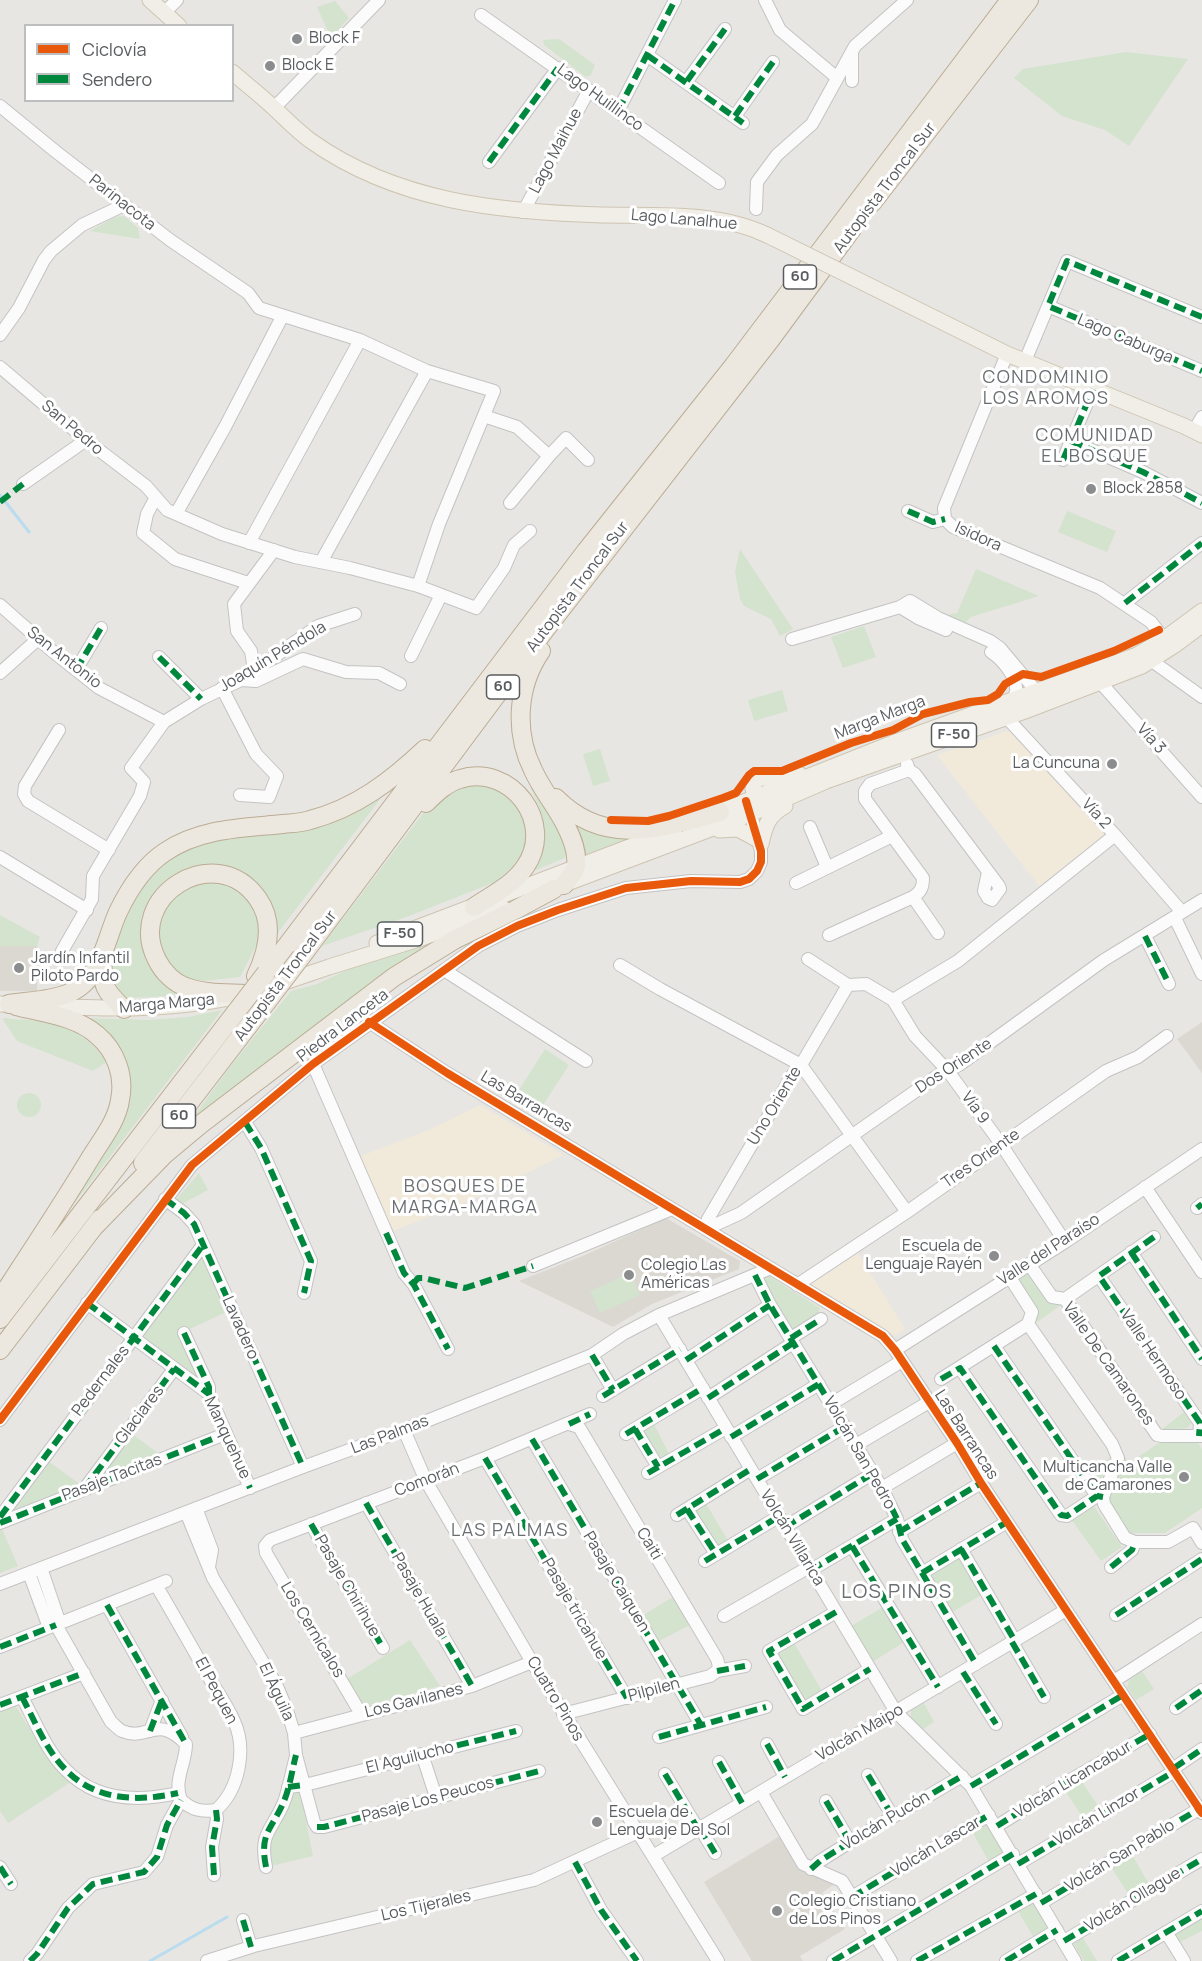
<!DOCTYPE html>
<meta charset="utf-8">
<style>
body{margin:0}
#map{position:relative;width:1202px;height:1961px;overflow:hidden;background:#e8e6e2;font-family:Manrope,sans-serif}
canvas{display:block}
.legend{position:absolute;left:24px;top:24px;width:210px;height:78px;box-sizing:border-box;background:#fff;border:2px solid #bdbebf;margin:0;padding:8px 10px;list-style:none;font-size:18px;color:#595c5f}
.legend li{display:flex;align-items:center;gap:12px;height:30px}
.legend b{width:30px;border:2px solid #bdbebf}
</style>
<div id="map">
<canvas width="1202" height="1961"></canvas>
<ul class="legend">
<li><b style="height:8px;background:#e8590c"></b>Ciclovía</li>
<li><b style="height:8px;background:#00873e"></b>Sendero</li>
</ul>
</div>
<script>
const c = document.querySelector('canvas').getContext('2d');
c.lineJoin = 'round';
function paint(path, color) { c.fillStyle = color; c.fill(path, 'evenodd'); }
function strokePath(path, color, width, dash) { c.strokeStyle = color; c.lineWidth = width; c.lineCap = dash ? 'butt' : 'round'; c.setLineDash(dash || []); c.stroke(path); }
function drawText(font, color, halo, rows, align = 'center') {
  c.font = font + ' Manrope,sans-serif'; c.lineWidth = 6; c.setLineDash([]); c.textBaseline = 'middle'; c.strokeStyle = halo; c.fillStyle = color; for (const [text, x, y, turn = 0] of rows) {
    c.save(); c.translate(x, y); c.rotate((+turn || 0) * Math.PI / 180); c.textAlign = isNaN(turn) ? turn : align; if (halo) c.strokeText(text, 0, 0); c.fillText(text, 0, 0); c.restore();
  }
}
paint(new Path2D(`
 M1010,730L1106,835L1039,886L937,755Z
 M480,1105L563,1155L478,1197L388,1233L356,1158L431,1129Z
 M858,1253L905,1329L895,1336L809,1284Z`), '#f1eadb');
paint(new Path2D(`
 M0,946H37V991H0Z
 M1202,1022V1073L1177,1039Z
 M666,1218L740,1261L739,1269L652,1304L613,1327L519,1281L585,1255Z
 M780,1836L800,1870L836,1883L822,1893L845,1929L800,1956L803,1961H752L704,1882Z`), '#dbd8d2');
paint(new Path2D(`
 M335,1L349,18L331,38L317,7Z
 M559,39L595,65L591,75L586,77L544,45L543,40Z
 M1126,52L1188,59L1129,146L1105,130L1062,116L1014,78L1023,69Z
 M124,216L138,228L140,239L90,231L115,217Z
 M1067,511L1116,531L1107,552L1058,532Z
 M740,549L793,629L780,636L771,619L744,606L740,599L735,572Z
 M976,569L1039,596L971,617L965,623L946,615L957,613Z
 M864,626L876,657L843,668L831,637Z
 M782,690L788,711L754,721L748,700Z
 M600,749L610,781L593,786L583,754Z
 M475,783L499,786L528,819L529,841L521,860L495,882L409,916L322,946L424,812L451,790Z
 M391,785L273,939V925L218,868L149,910L178,992L171,996L127,998L116,989L110,981L109,954L123,916L155,867L178,854L211,842L308,825Z
 M530,788L544,795L565,833L567,857L531,872C549,837 549,823 530,788Z
 M577,822L638,838L585,858L577,831Z
 M211,877L253,898L262,925L255,948L240,977L204,981L190,979L170,972L159,956L157,913L168,895Z
 M0,915L40,937L37,946H0Z
 M454,934L186,1127L230,1067L291,991L317,984L358,965Z
 M222,1010L67,1213L64,1211L128,1106L88,1021V1018L148,1020L188,1017Z
 M2,1018C53,1023 73,1017 107,1062L93,1071L17,1041Z
 M545,1049L569,1065L541,1108L517,1093Z
 M17 1105a12 12 0 1 1 24 0a12 12 0 1 1-24 0Z
 M199,1173L208,1190L178,1206L174,1202Z
 M201,1253L229,1311L181,1333L204,1383L140,1336Z
 M630,1273L640,1295L600,1313L590,1291Z
 M1028,1274L1048,1302L1061,1305L1036,1323V1310L1017,1281Z
 M769,1276L820,1308L817,1317L792,1333L761,1280Z
 M1184,1412L1191,1423L1188,1428L1161,1430Z
 M653,1422L670,1456L656,1465L636,1430Z
 M131,1433L159,1454L98,1477Z
 M1196,1440L1202,1449V1508L1165,1533H1130L1107,1500L1122,1452L1129,1463L1162,1441Z
 M1110,1458L1099,1485L1094,1487L1084,1474Z
 M48,1461L81,1485L7,1516Z
 M705,1502L729,1542L716,1551L692,1510Z
 M1091,1502L1122,1547L1101,1561L1069,1516Z
 M0,1524L18,1566L0,1573Z
 M960,1555L983,1594L949,1614L927,1575Z
 M673,1597L690,1625L659,1641L643,1615Z
 M885,1606L906,1641L872,1662L851,1626Z
 M410,1640L440,1686L369,1705L363,1704L347,1679Z
 M794,1643L822,1691L804,1702L775,1653Z
 M1142,1671L1154,1689L1136,1700L1127,1687L1129,1680Z
 M924,1703L934,1722L923,1729L911,1717V1710Z
 M15,1705L47,1756L71,1782L8,1823L0,1811V1711Z
 M1081,1780L1098,1806L1082,1816L1064,1789Z
 M300,1791L313,1856L271,1866C265,1835 279,1819 293,1792Z
 M986,1822L1004,1853L989,1862L972,1831Z
 M1131,1853L1149,1884L1129,1895L1111,1867Z
 M1032,1899L1049,1931L1035,1940L1017,1909Z
 M1202,1915V1931L1178,1943L1172,1932Z
 M1081,1935L1097,1961H1084L1072,1941Z`), '#d3e3ce');
strokePath(new Path2D(`
 M0,495L29,532
 M150,1961L227,1917`), '#b9dcef', 3);
const minor = new Path2D(`
 M765,0L780,30L836,77
 M164,13L177,0
 M481,15L719,183
 M852,53V81
 M647,55L743,123
 M687,81L725,29
 M0,106L55,151L170,240L248,293L259,308L360,340L427,371L494,391L439,524L418,586
 M274,108L379,0
 M618,111L675,0
 M735,116L773,62
 M489,162L558,68
 M756,209L757,182L777,155L812,124L855,46L907,0
 M523,212L589,90
 M1048,306L1202,371
 M0,335L19,308L44,260L51,251L82,225L124,205
 M1007,354L944,508L945,519L953,527L1100,588L1151,622L1164,639
 M1025,361L1067,261L1202,317
 M0,367L86,440L146,486L167,510L222,534L295,557L350,568L418,586L476,608L504,568L514,545L530,531
 M484,416L517,427L549,456
 M1194,431L1202,417
 M1071,441L1143,472L1202,503
 M1063,460L1093,389
 M23,484L86,440
 M156,497L147,514L143,533L175,559L248,583
 M510,503L549,456L566,438L588,460
 M908,511L933,522L945,519
 M176,514L225,427L282,317
 M249,543L360,340
 M321,562L427,371
 M1125,603L1202,543
 M0,605L51,650L99,688L164,722
 M900,607L918,618L946,630
 M792,639L900,607L910,601L938,618L990,641L1000,648L1037,692L1035,697
 M991,652C1002,659 1018,678 1016,692C1015,696 1013,698 1011,701
 M411,656L441,595
 M159,657L201,699
 M1152,661L1202,697
 M76,670L101,628
 M254,670L251,651L237,631L234,604L274,550
 M0,673L38,639
 M241,680L256,681L303,659L346,672L379,673L400,684
 M1100,682L1202,797
 M222,688L256,754L277,776L269,797L240,795
 M1006,717L1115,835L1182,912
 M59,730L25,786L24,794L28,801L109,850
 M907,764L909,770L915,774L999,886L1000,889L992,900L988,898L984,891L988,872
 M810,827L827,867
 M0,857L87,910
 M796,883L892,836
 M913,897L938,933
 M1175,918L1202,974
 M829,935L913,897C921,892 923,887 923,878L865,799V791L870,784L909,770
 M1145,936L1169,984
 M62,951L92,899L93,876L140,796L144,782L131,768L164,722L201,699L241,680L318,626L355,614
 M808,959L848,985L866,984L893,1000L915,1036L948,1071L1001,1144L1065,1242
 M620,965L660,989L801,1065L907,1212
 M444,970L586,1061
 M893,1000L958,961L1115,835
 M369,1022L447,1073L883,1336L895,1350L957,1443L981,1483L1202,1813
 M313,1064L404,1273L414,1285L448,1349
 M245,1122L261,1148L311,1261L304,1293
 M1145,1187L1202,1272
 M165,1199L184,1213L194,1224L303,1467
 M1197,1208L1202,1204
 M706,1229L741,1213L940,1074L959,1065L1104,960L1202,900
 M706,1229L708,1219L793,1074L801,1065L848,985
 M1131,1252L1202,1359
 M1029,1264L1052,1297L1065,1299L1157,1435L1162,1436H1202
 M533,1266L672,1209
 M755,1275L770,1305L882,1488L897,1519L902,1539L976,1664
 M1009,1276L1032,1312L1028,1324L1112,1444L1118,1458L1103,1497L1104,1504L1125,1538L1135,1542H1168L1193,1528L1202,1543
 M1099,1276L1200,1423L1199,1436
 M797,1285L907,1212L1106,1071L1138,1057L1167,1036
 M1065,1299L1154,1237
 M87,1303L209,1394L250,1488
 M659,1315L896,1712L971,1786L1075,1961
 M184,1333L209,1387V1394
 M791,1338L821,1319
 M994,1346L1097,1496L1103,1497
 M895,1350L1065,1242L1202,1149
 M592,1355L613,1390
 M686,1360L770,1305
 M960,1368L1061,1515L1067,1516L1097,1496
 M941,1379L1028,1324
 M603,1396L680,1349
 M708,1398L793,1343
 M831,1404L902,1361
 M0,1420L192,1165L313,1064L478,946L517,926L558,910L626,888L691,881L740,882L749,879L757,871L761,862V851L748,805
 M569,1424L579,1427L717,1659L719,1666L717,1671
 M635,1429L658,1467
 M404,1430L426,1481L532,1662L718,1961
 M626,1434L703,1388
 M731,1437L819,1384
 M532,1439L701,1725
 M856,1445L929,1402
 M485,1458L627,1698
 M648,1473L726,1428
 M757,1479L844,1427
 M85,1488L174,1369
 M882,1488L957,1443
 M366,1503L472,1686
 M196,1508L212,1550L209,1567
 M687,1509L716,1554
 M186,1512L213,1578L276,1684L287,1710L294,1733L296,1755L314,1822L317,1827H324L539,1771
 M677,1515L751,1469
 M0,1517L203,1245
 M0,1523L225,1434
 M311,1524L383,1648
 M785,1527L872,1474
 M899,1532L981,1483
 M852,1546L938,1687
 M961,1549L1015,1641
 M705,1561L778,1517
 M1111,1567L1132,1550L1135,1542
 M41,1568L58,1618L56,1625
 M811,1570L897,1519
 M29,1573L47,1622L56,1625L111,1722C114,1724 118,1729 122,1731C149,1742 156,1713 186,1744C186,1764 173,1780 181,1800C192,1810 201,1812 216,1810
 M922,1573L1007,1522
 M166,1581L156,1585C175,1617 193,1649 211,1681C219,1694 228,1707 234,1721C247,1749 239,1790 216,1810
 M0,1584L303,1467L404,1430L592,1355L623,1334L659,1315L771,1268
 M107,1605L182,1737
 M836,1612L769,1651L803,1709L870,1669
 M1116,1615L1202,1559
 M724,1616L809,1567
 M1012,1642L1044,1697
 M0,1647L156,1585
 M963,1672L996,1724
 M1114,1681L1202,1624
 M22,1697C35,1721 46,1750 65,1769C95,1801 138,1802 178,1793
 M0,1705L84,1673
 M1176,1708L1202,1690
 M361,1714L266,1553L265,1546L270,1540L485,1458L590,1414
 M563,1714L710,1676L717,1671L745,1666
 M150,1731L162,1700
 M294,1733L472,1686L532,1662
 M659,1737L766,1707
 M767,1744L785,1777
 M422,1754L436,1797
 M719,1762L742,1803
 M1174,1768L1202,1749
 M665,1774L698,1829
 M868,1775L893,1817
 M971,1786L1123,1695
 M288,1787L305,1785L516,1731
 M761,1792L803,1864L842,1881L891,1961
 M826,1801L850,1842
 M997,1826L1067,1782L1150,1734
 M700,1828L715,1853
 M653,1856L1066,1610
 M575,1862L601,1910L637,1961
 M1018,1864L1175,1771
 M0,1867L11,1884
 M266,1867C259,1832 272,1831 284,1802C289,1788 292,1771 296,1756
 M811,1869L820,1861L850,1842L962,1776
 M214,1875L212,1847L217,1819L216,1810
 M852,1897L989,1815
 M1041,1903L1199,1809
 M243,1920L251,1947
 M1166,1932L1184,1961
 M1064,1941L1202,1859
 M30,1961L37,1954L68,1908L93,1884L144,1872L157,1857L167,1825L181,1800
 M207,1961L254,1946L534,1880L638,1832
 M833,1961L1013,1854
 M917,1961L1036,1894
 M1006,1961L1057,1930
 M1118,1961L1202,1911`);
const major = new Path2D(`
 M150,0L179,26
 M232,72C246,84 260,95 274,108C286,119 297,131 311,141C397,202 500,212 602,215C656,216 717,211 767,235
 M854,278L1007,354L1184,426L1202,435
 M760,804L753,789L755,779L799,774
 M711,815L898,741L1137,655L1164,639L1202,611
 M719,830L738,829L760,841
 M761,844C765,826 768,815 785,806
 M562,885L750,814L826,781L1025,711L1142,666L1175,645L1202,625
 M377,943L674,830
 M276,985L329,967L419,939L503,908
 M0,1004C82,1007 148,1014 230,998`);
const highway = new Path2D(`
 M872,203L1029,0
 M541,651C517,686 514,732 533,770C542,790 556,806 566,826C572,838 578,852 576,866C575,873 568,879 564,885
 M556,798C605,848 661,828 720,812
 M426,803C436,793 446,783 460,779C511,763 556,823 525,867C513,885 492,895 474,907
 M301,957L545,630L771,339L852,229
 M103,958C101,986 105,991 124,1009
 M266,973L586,551L734,365L1010,0
 M245,994C226,993 204,994 186,987C174,983 163,972 157,960C124,896 216,839 258,899C275,923 268,951 256,976
 M9,1004C28,1001 49,1001 67,994C101,981 105,941 118,912C129,889 144,866 165,852C200,828 243,828 283,824C292,823 302,823 310,820C356,808 391,781 425,749
 M143,1163L266,1003
 M93,1228L165,1154L201,1124L394,977L454,940L515,910L554,889
 M0,1299C31,1252 62,1205 91,1157C102,1139 117,1121 120,1100C125,1076 116,1051 97,1035C76,1016 43,1013 16,1006
 M0,1319L236,1012
 M0,1350L100,1219`);
strokePath(minor, '#c4c3c3', 14);
strokePath(major, '#cec4b2', 17);
strokePath(highway, '#bbac94', 20);
strokePath(minor, '#fcfbfb', 12);
strokePath(major, '#f0eee6', 15);
strokePath(highway, '#ece8df', 18);
const majorBridge = new Path2D(`
 M767,235L854,278`);
const highwayBridge = new Path2D(`
 M266,1003L301,957
 M236,1012L266,973`);
strokePath(majorBridge, '#cec4b2', 17, []);
strokePath(highwayBridge, '#bbac94', 20, []);
strokePath(majorBridge, '#f0eee6', 15);
strokePath(highwayBridge, '#ece8df', 18);
strokePath(new Path2D(`
 M647,55L743,123
 M687,81L725,29
 M618,111L675,0
 M735,116L773,62
 M489,162L558,68
 M1202,317L1067,261L1048,306L1202,371
 M1071,441L1143,472L1202,503
 M1063,460L1093,389
 M0,502L23,484
 M908,511L933,522L945,519
 M1125,603L1202,543
 M159,657L201,699
 M76,670L101,628
 M1145,936L1169,984
 M245,1122L261,1148L311,1261L304,1293
 M165,1199L184,1213L194,1224L303,1467
 M1197,1208L1202,1204
 M386,1233L404,1273L414,1285L448,1349
 M1154,1237L1099,1276L1200,1423L1199,1436
 M1131,1252L1202,1359
 M755,1275L770,1305L882,1488L897,1519L902,1539L976,1664
 M413,1284L418,1278H423L465,1288L533,1266
 M87,1303L209,1394L250,1488
 M184,1333L209,1387V1394
 M791,1338L821,1319
 M994,1346L1097,1496L1103,1497
 M592,1355L613,1390
 M686,1360L770,1305
 M941,1379L960,1368L1061,1515L1067,1516L1097,1496
 M603,1396L680,1349
 M708,1398L793,1343
 M569,1424L590,1414
 M635,1429L658,1467
 M626,1434L703,1388
 M731,1437L819,1384
 M532,1439L701,1725
 M485,1458L627,1698
 M648,1473L726,1428
 M757,1479L844,1427
 M84,1489L174,1369
 M366,1503L472,1686
 M687,1509L716,1554
 M677,1515L751,1469
 M0,1517L203,1245
 M0,1523L225,1434
 M311,1524L383,1648
 M785,1527L872,1474
 M899,1532L981,1483
 M852,1546L938,1687
 M961,1549L1015,1641
 M705,1561L778,1517
 M1111,1567L1132,1550L1135,1542
 M811,1570L897,1519
 M922,1573L1007,1522
 M107,1605L186,1744
 M836,1612L769,1651L803,1709L870,1669
 M1116,1615L1202,1559
 M1012,1642L1044,1697
 M0,1647L56,1625
 M717,1671L745,1666
 M963,1672L996,1724
 M22,1697C35,1721 46,1750 65,1769C95,1801 138,1802 178,1793
 M0,1705L84,1673
 M1176,1708L1202,1690
 M150,1731L162,1700
 M659,1737L766,1707
 M767,1744L785,1777
 M422,1754L516,1731
 M719,1762L742,1803
 M1174,1768L1202,1749
 M665,1774L698,1829
 M868,1775L893,1817
 M971,1786L1123,1695
 M288,1787L305,1785
 M826,1801L850,1842
 M997,1826L1067,1782L1150,1734
 M317,1827H324L539,1771
 M700,1828L715,1853
 M575,1862L601,1910L637,1961
 M1018,1864L1175,1771
 M0,1867L11,1884
 M266,1867C259,1832 272,1830 284,1801C290,1787 292,1770 296,1755
 M811,1869L820,1861L850,1842L962,1776
 M214,1875L212,1847L217,1819L216,1810
 M852,1897L989,1815
 M1041,1903L1199,1809
 M243,1920L251,1947
 M1064,1941L1202,1859
 M30,1961L37,1954L68,1908L93,1884L144,1872L157,1857L167,1825L181,1800
 M833,1961L1013,1854
 M917,1961L1036,1894
 M1006,1961L1057,1930
 M1118,1961L1202,1911`), '#00873e', 6, [12, 6]);
strokePath(new Path2D(`
 M611,820L648,821L669,816L723,798L736,793L749,775L754,771H782L851,743L893,730L923,714L970,702L988,700L998,694L1005,684L1023,674L1041,677L1114,651L1159,630
 M369,1022L447,1073L883,1336L895,1350L957,1443L981,1483L1202,1813
 M0,1420L192,1165L313,1064L478,946L517,926L558,910L626,888L691,881L740,882L749,879L757,871L761,862V851L746,801`), '#e8590c', 8);
for (const [x, y, r, color] of [
 [297,39,6,"#8b8c8d"],
 [270,66,6,"#8b8c8d"],
 [1091,489,6,"#8b8c8d"],
 [1112,764,6,"#8b8c8d"],
 [19,968,6,"#8b8c8d"],
 [994,1256,6,"#8b8c8d"],
 [629,1275,6,"#8b8c8d"],
 [1184,1477,6,"#8b8c8d"],
 [597,1822,6,"#8b8c8d"],
 [777,1911,6,"#8b8c8d"]
]) { const dot = new Path2D(); dot.arc(x, y, r, 0, 2 * Math.PI); c.fillStyle = color; c.fill(dot); strokePath(dot, '#fff', 2); }
for (const [x, y, w] of [
 [800,277,33],
 [503,687,33],
 [954,735,45],
 [400,934,45],
 [179,1116,33]
]) { const box = new Path2D(); box.roundRect(x - w / 2, y - 12, w, 24, 4.5); c.fillStyle = '#fff'; c.fill(box); strokePath(box, '#595c5f', 1.5); }
drawText('bold 15px', '#595c5f', null, [
 ["60",800,277],
 ["60",503,687],
 ["F-50",954,735],
 ["F-50",400,934],
 ["60",179,1116]
]);
drawText('16px', '#595c5f', '#fff', [
 ["Block F",309,39],
 ["Block E",282,66],
 ["Block 2858",1103,489],
 ["La Cuncuna",1100,764,"right"],
 ["Jardín Infantil",31,959],
 ["Piloto Pardo",31,977],
 ["Escuela de",982,1247,"right"],
 ["Lenguaje Rayén",982,1265,"right"],
 ["Colegio Las",641,1266],
 ["Américas",641,1284],
 ["Multicancha Valle",1172,1468,"right"],
 ["de Camarones",1172,1486,"right"],
 ["Escuela de",609,1813],
 ["Lenguaje Del Sol",609,1831],
 ["Colegio Cristiano",789,1902],
 ["de Los Pinos",789,1920]
], 'left');
drawText('16px', '#595c5f', '#fff', [
 ["Lago Huillinco",600,98,36],
 ["Lago Maihue",556,151,-62],
 ["Autopista Troncal Sur",885,188,-53],
 ["Parinacota",122,203,38],
 ["Lago Lanalhue",684,220,5],
 ["Lago Caburga",1125,339,23],
 ["San Pedro",72,428,40],
 ["Isidora",978,537,24],
 ["Autopista Troncal Sur",578,587,-53],
 ["Joaquín Péndola",273,657,-31],
 ["San Antonio",64,658,38],
 ["Marga Marga",880,718,-21],
 ["Vía 3",1151,739,48],
 ["Vía 2",1096,814,47],
 ["Autopista Troncal Sur",286,976,-53],
 ["Marga Marga",167,1004,-5],
 ["Piedra Lanceta",343,1026,-37],
 ["Dos Oriente",954,1066,-33],
 ["Las Barrancas",526,1102,31],
 ["Uno Oriente",775,1106,-59],
 ["Vía 9",975,1108,54],
 ["Tres Oriente",981,1159,-35],
 ["Valle del Paraíso",1049,1250,-33],
 ["Lavadero",240,1328,66],
 ["Valle Hermoso",1153,1355,56],
 ["Valle De Camarones",1108,1364,55],
 ["Pedernales",101,1381,-53],
 ["Glaciares",140,1415,-53],
 ["Las Palmas",390,1435,-21],
 ["Las Barrancas",966,1435,57],
 ["Manquehue",227,1438,65],
 ["Volcán San Pedro",859,1453,60],
 ["Pasaje Tacitas",112,1478,-21],
 ["Comorán",427,1480,-21],
 ["Volcán Villarica",792,1538,59],
 ["Caiti",649,1544,59],
 ["Pasaje Caiquen",616,1582,59],
 ["Pasaje Chirihue",347,1586,60],
 ["Pasaje Huala",419,1595,60],
 ["Pasaje tricahue",574,1609,60],
 ["Los Cernícalos",312,1630,59],
 ["Pilpilen",654,1690,-15],
 ["El Pequen",216,1691,62],
 ["El Águila",276,1692,65],
 ["Cuatro Pinos",555,1699,59],
 ["Los Gavilanes",414,1701,-14],
 ["Volcán Maipo",860,1733,-30],
 ["El Aguilucho",410,1758,-14],
 ["Volcán Licancabur",1073,1780,-31],
 ["Pasaje Los Peucos",428,1800,-15],
 ["Volcán Linzor",1097,1817,-31],
 ["Volcán Pucón",886,1821,-31],
 ["Volcán Lascar",936,1847,-31],
 ["Volcán San Pablo",1120,1856,-31],
 ["Volcán Ollague",1133,1900,-31],
 ["Los Tijerales",426,1906,-13]
]);
c.letterSpacing = '1.5px';
drawText('18px', '#6a6e71', '#fff', [
 ["CONDOMINIO",1046,378],
 ["LOS AROMOS",1046,399],
 ["COMUNIDAD",1095,436],
 ["EL BOSQUE",1095,457],
 ["BOSQUES DE",465,1187],
 ["MARGA-MARGA",465,1208],
 ["LAS PALMAS",510,1531]
]);
c.letterSpacing = '0px';
c.letterSpacing = '1.5px';
drawText('20px', '#6a6e71', '#fff', [
 ["LOS PINOS",897,1592]
]);
c.letterSpacing = '0px';
</script>
